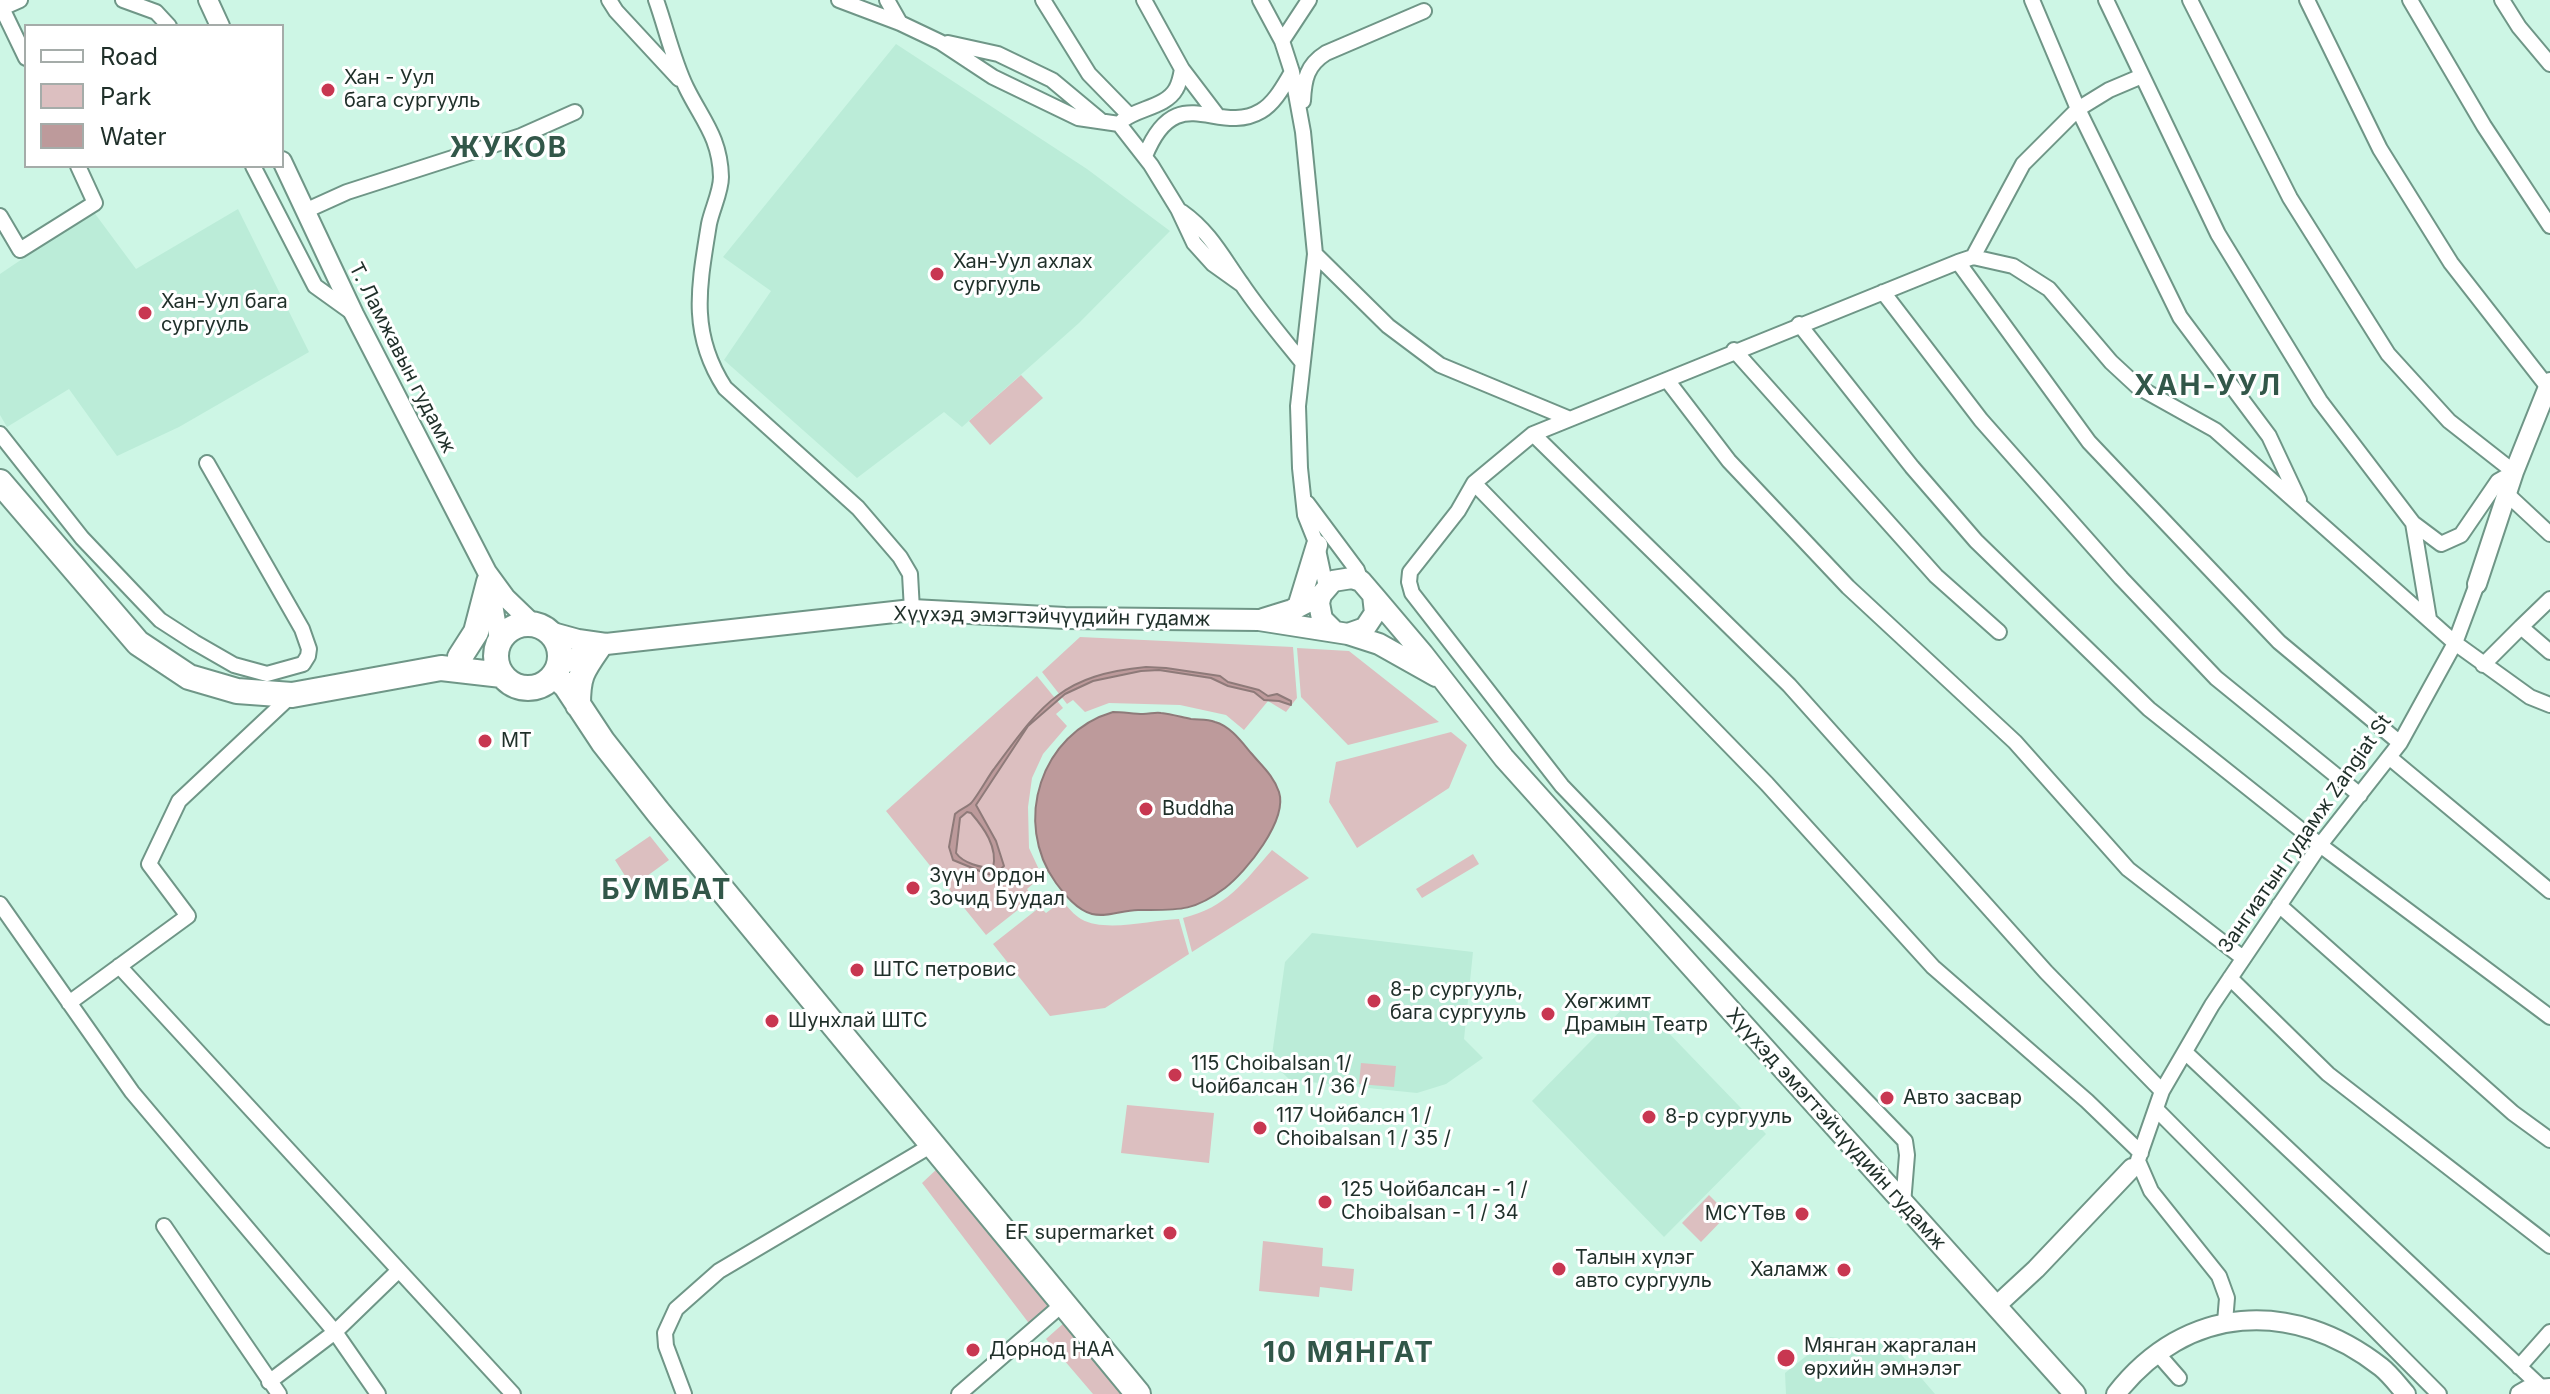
<!DOCTYPE html>
<meta charset="utf-8">
<style>
body{margin:0}
#map{position:relative;width:2550px;height:1394px;overflow:hidden;background:#cdf6e5;font-family:Inter,sans-serif}
canvas{display:block}
.legend{position:absolute;left:24px;top:24px;width:260px;height:144px;box-sizing:border-box;background:#fff;border:2px solid #a5aca9;margin:0;padding:10px 14px;list-style:none;font-size:24px;color:#1f2f29}
.legend li{display:flex;align-items:center;gap:16px;height:40px}
.legend b{width:40px;border:2px solid #a5aca9}
</style>
<div id="map">
<canvas width="2550" height="1394"></canvas>
<ul class="legend">
<li><b style="height:10px;background:#fff"></b>Road</li>
<li><b style="height:22px;background:#dcbfc0"></b>Park</li>
<li><b style="height:22px;background:#bd9a9b"></b>Water</li>
</ul>
</div>
<script>
const c = document.querySelector('canvas').getContext('2d');
c.lineJoin = 'round';
function paint(path, color) { c.fillStyle = color; c.fill(path, 'evenodd'); }
function strokePath(path, color, width, dash) { c.strokeStyle = color; c.lineWidth = width; c.lineCap = dash ? 'butt' : 'round'; c.setLineDash(dash || []); c.stroke(path); }
function drawText(font, color, halo, rows, align = 'center') {
  c.font = font + ' Inter,sans-serif'; c.lineWidth = 6; c.setLineDash([]); c.textBaseline = 'middle'; c.strokeStyle = halo; c.fillStyle = color; for (const [text, x, y, turn = 0] of rows) {
    c.save(); c.translate(x, y); c.rotate((+turn || 0) * Math.PI / 180); c.textAlign = isNaN(turn) ? turn : align; if (halo) c.strokeText(text, 0, 0); c.fillText(text, 0, 0); c.restore();
  }
}
paint(new Path2D(`
 M896,44L1087,169L1170,231L1079,323L962,427L944,412L857,478L724,360L771,291L723,257Z
 M238,209L309,352L179,427L117,456L69,389L7,427L0,415V274L93,211L136,269Z
 M1312,933L1473,952L1464,1039L1483,1058L1446,1084L1417,1093L1290,1080L1271,1062L1285,962Z
 M1634,997L1766,1134L1664,1237L1532,1101Z
 M1830,1337L1893,1345L1935,1394H1786L1785,1373Z`), '#bbecd8');
paint(new Path2D(`
 M1021,375L1043,398L990,445L969,421Z
 M1080,637L1293,647L1297,698L1286,712L1268,701L1244,730L1226,715L1180,705L1109,703L1085,712L1073,700L1067,704L1042,672Z
 M1297,648L1349,651L1439,722L1348,745L1301,697Z
 M1037,676L1063,708L1056,714L1067,726L1043,754L1032,778L1028,807L1029,848L1042,876L1027,889L1033,898L986,935L886,811Z
 M1451,732L1467,745L1449,788L1357,848L1329,802L1336,762Z
 M650,836L669,860L632,887L615,860Z
 M1272,850L1309,878L1192,952L1183,918C1227,907 1243,883 1272,850Z
 M1473,854L1479,864L1422,898L1416,889Z
 M1062,901C1068,907 1074,915 1081,919C1105,933 1151,920 1179,919L1189,954L1105,1008L1050,1016L993,944L1040,907L1046,913Z
 M1361,1063L1396,1066L1394,1087L1359,1084Z
 M1127,1105L1214,1113L1209,1163L1121,1153Z
 M938,1168L1053,1307L1031,1326L922,1183Z
 M1709,1195L1728,1214L1701,1242L1682,1223Z
 M1263,1241L1323,1248L1322,1266L1354,1269L1352,1291L1320,1287L1319,1297L1259,1291Z
 M1065,1322L1126,1394H1093L1046,1339Z`), '#dcbfc0');
const water = new Path2D(`
 M1146,667L1166,668L1220,676L1228,682L1259,690L1268,696L1277,694L1291,701V705L1279,701L1264,700L1254,692L1228,686L1211,678L1159,670L1141,671L1093,681L1065,694L1028,726L976,805L996,841L1004,866L994,875L987,874L953,860L949,847L955,814C960,809 965,808 970,804C974,802 989,775 994,769C1042,704 1061,675 1146,667ZM967,812L971,813C984,828 998,847 993,868C981,868 963,863 956,853L960,818Z
 M1113,712C1123,712 1134,714 1143,714C1150,714 1155,712 1161,713C1171,714 1181,717 1191,719C1199,720 1207,719 1215,722C1230,726 1241,741 1251,753C1261,765 1274,776 1279,792C1288,820 1246,872 1225,888C1193,912 1178,910 1140,910C1124,909 1108,918 1092,914C1077,910 1065,895 1056,883C1012,822 1041,733 1113,712Z`);
paint(water, '#bd9a9b');
strokePath(water, '#8e7a79', 2);
const street = new Path2D(`
 M123,0L156,12L169,26
 M609,0L616,11L679,79
 M656,0C666,28 673,60 686,87C702,120 720,137 721,177C721,192 712,209 709,224C699,286 689,333 725,388L858,508L900,557L910,574L912,610
 M839,0L900,23L940,42L993,77L1078,118L1119,124L1151,165L1178,209L1194,243L1213,264L1241,284
 M887,0L900,23
 M1043,0L1089,74L1129,115
 M1144,0L1182,69L1217,115
 M1260,0L1282,41L1292,72L1303,132L1315,254L1298,406L1300,468L1305,515L1317,545L1326,587
 M2032,0L2078,109L2180,317L2269,436L2299,500
 M2106,0L2218,234L2320,401L2413,523L2441,544L2461,535L2498,481L2514,472L2449,421L2388,354L2290,198L2190,0
 M2307,0L2380,149L2451,263L2550,390
 M2410,0L2484,126L2550,226
 M2502,0L2519,27L2550,64
 M0,4L26,58
 M2,8L20,0
 M1282,41L1309,0
 M948,43L998,54L1052,80L1100,120
 M1303,101C1304,79 1307,65 1326,53L1424,11
 M1123,120C1138,108 1166,107 1176,89C1179,84 1181,75 1182,69
 M1145,156C1177,77 1217,137 1261,111C1275,103 1284,85 1292,72
 M253,166L315,286L354,314
 M305,211L347,192L521,136L575,112
 M1182,212C1209,231 1222,256 1241,283C1259,310 1281,336 1302,362
 M0,216L20,250L95,203L78,166
 M1315,254L1388,326L1440,365L1570,419
 M1973,257L2023,164L2078,109L2109,90L2142,76
 M1958,262L2089,442L2279,642L2400,743
 M1883,292L1981,420L2121,578L2216,678L2360,795
 M1799,324L1912,467L1976,541L2149,709L2320,845L2550,1017
 M1734,350L1936,576L1999,632
 M1667,380L1729,461L1848,587L2015,742L2128,869L2243,958
 M0,434L82,538L160,620L194,642L234,665L267,674L303,664L308,656L309,649L302,629L207,463
 M1533,434L1789,685L2046,972L2162,1091
 M1474,483L1767,784L1933,967L2087,1101L2141,1153
 M2507,494L2550,534
 M1307,503L1357,570L1361,581
 M2413,523L2429,619
 M2550,599L2521,627L2550,652
 M2483,665L2521,627
 M2389,757L2550,891
 M0,904L132,1092L335,1332L378,1394
 M2279,905L2513,1113L2550,1140
 M119,966L513,1394
 M2230,978L2328,1074L2550,1246
 M69,1003L188,916L149,864L179,801L292,695
 M2185,1052L2541,1387
 M2156,1109L2439,1394
 M2138,1160L2162,1091L2212,1005L2320,845L2400,743L2455,643L2477,584
 M2138,1161L2151,1191L2219,1276L2227,1298L2225,1322
 M1903,1204L1907,1155L1905,1141L1562,786L1412,593L1409,582L1410,572L1458,511L1474,483L1533,434L1958,262L1973,257L2013,266L2049,289L2111,362L2138,387L2215,430L2455,643L2530,697L2550,705
 M164,1226L279,1394
 M2158,1354L2179,1378
 M2519,1367L2550,1332
 M269,1382L335,1332L398,1271
 M684,1394L666,1346L665,1333L676,1309L719,1271L932,1145
 M959,1394L1064,1303`);
const secondary = new Path2D(`
 M208,0L220,26
 M282,161L354,314L487,572L506,598L533,624
 M2477,584L2514,472L2550,382
 M490,586L499,640
 M1996,1306L2036,1269L2132,1168
 M2116,1394C2186,1304 2293,1298 2381,1367C2390,1374 2398,1385 2406,1394
 M2520,1394L2527,1390L2550,1388`);
const primary = new Path2D(`
 M1373,595L1423,654L1504,758L2075,1394
 M1298,607L1317,545
 M1263,619L1292,610L1321,595
 M549,632L578,640L606,644L912,610L1065,618L1259,620L1348,634L1365,628L1375,613L1373,595L1361,581L1352,578L1333,581L1321,595L1319,603L1322,619L1333,630
 M1348,634L1379,644L1436,676
 M558,666L602,646`);
const highway = new Path2D(`
 M0,482L138,643L189,677L237,691L292,695L441,668L502,675
 M496 656a32 32 0 1 1 64 0a32 32 0 1 1-64 0Z
 M460,657L476,632L489,582
 M554,675L566,686L603,742L658,812L1138,1394
 M578,705C578,676 582,671 598,648`);
strokePath(street, '#6f9687', 18);
strokePath(secondary, '#6f9687', 22);
strokePath(primary, '#6f9687', 24);
strokePath(highway, '#6f9687', 28);
strokePath(street, '#fff', 14);
strokePath(secondary, '#fff', 18);
strokePath(primary, '#fff', 20);
strokePath(highway, '#fff', 24);
for (const [x, y, r, color] of [
 [328,90,8,"#c83751"],
 [937,274,8,"#c83751"],
 [145,313,8,"#c83751"],
 [485,741,8,"#c83751"],
 [1146,809,8,"#c83751"],
 [913,888,8,"#c83751"],
 [857,970,8,"#c83751"],
 [1374,1001,8,"#c83751"],
 [1548,1014,8,"#c83751"],
 [772,1021,8,"#c83751"],
 [1175,1075,8,"#c83751"],
 [1887,1098,8,"#c83751"],
 [1649,1117,8,"#c83751"],
 [1260,1128,8,"#c83751"],
 [1325,1202,8,"#c83751"],
 [1802,1214,8,"#c83751"],
 [1170,1233,8,"#c83751"],
 [1559,1269,8,"#c83751"],
 [1844,1270,8,"#c83751"],
 [973,1350,8,"#c83751"],
 [1786,1358,10,"#c83751"]
]) { const dot = new Path2D(); dot.arc(x, y, r, 0, 2 * Math.PI); c.fillStyle = color; c.fill(dot); strokePath(dot, '#fff', 3); }
drawText('20px', '#1f2f29', '#fff', [
 ["Хан - Уул",344,78],
 ["бага сургууль",344,101],
 ["Хан-Уул ахлах",953,262],
 ["сургууль",953,285],
 ["Хан-Уул бага",161,302],
 ["сургууль",161,325],
 ["MT",501,741],
 ["Buddha",1162,809],
 ["Зүүн Ордон",929,876],
 ["Зочид Буудал",929,899],
 ["ШТС петровис",873,970],
 ["8-р сургууль,",1390,990],
 ["бага сургууль",1390,1013],
 ["Хөгжимт",1564,1002],
 ["Драмын Театр",1564,1025],
 ["Шунхлай ШТС",788,1021],
 ["115 Choibalsan 1/",1191,1064],
 ["Чойбалсан 1 / 36 /",1191,1087],
 ["Авто засвар",1903,1098],
 ["117 Чойбалсн 1 /",1276,1116],
 ["Choibalsan 1 / 35 /",1276,1139],
 ["8-р сургууль",1665,1117],
 ["125 Чойбалсан - 1 /",1341,1190],
 ["Choibalsan - 1 / 34",1341,1213],
 ["МСҮТөв",1786,1214,"right"],
 ["EF supermarket",1154,1233,"right"],
 ["Талын хүлэг",1575,1258],
 ["авто сургууль",1575,1281],
 ["Халамж",1828,1270,"right"],
 ["Мянган жаргалан",1804,1346],
 ["өрхийн эмнэлэг",1804,1369],
 ["Дорнод НАА",989,1350]
], 'left');
drawText('20px', '#1f2f29', '#fff', [
 ["Т. Ламжавын гудамж",402,358,63],
 ["Хүүхэд эмэгтэйчүүдийн гудамж",1052,617,1],
 ["Зангиатын гудамж Zangiat St",2305,834,-55],
 ["Хүүхэд эмэгтэйчүүдийн гудамж",1836,1129,48]
]);
c.letterSpacing = '2px';
drawText('bold 28px', '#325749', '#fff', [
 ["ЖУКОВ",509,149],
 ["ХАН-УУЛ",2208,387],
 ["БУМБАТ",667,891],
 ["10 МЯНГАТ",1349,1354]
]);
c.letterSpacing = '0px';
</script>
